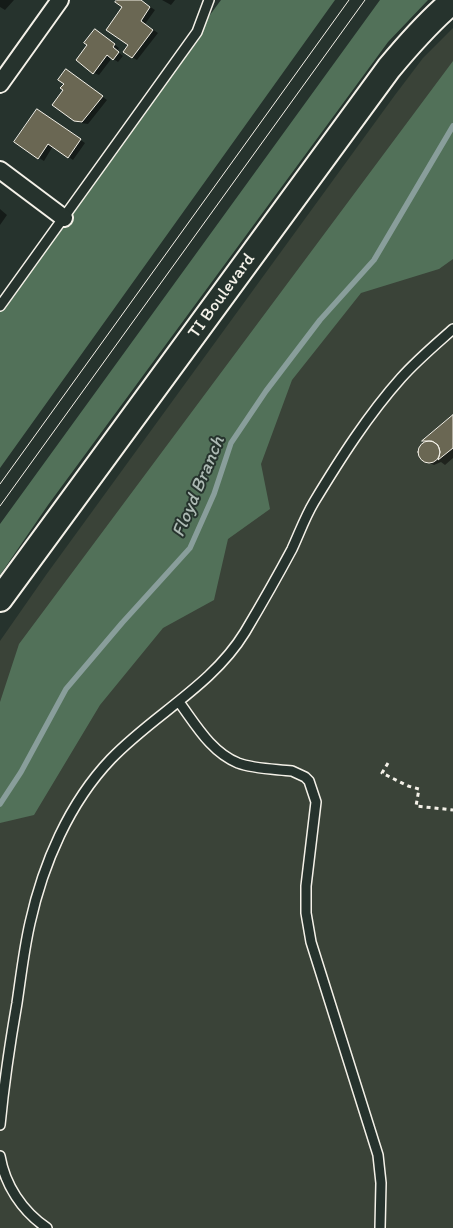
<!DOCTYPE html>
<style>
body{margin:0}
canvas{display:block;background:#26332d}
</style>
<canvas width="453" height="1228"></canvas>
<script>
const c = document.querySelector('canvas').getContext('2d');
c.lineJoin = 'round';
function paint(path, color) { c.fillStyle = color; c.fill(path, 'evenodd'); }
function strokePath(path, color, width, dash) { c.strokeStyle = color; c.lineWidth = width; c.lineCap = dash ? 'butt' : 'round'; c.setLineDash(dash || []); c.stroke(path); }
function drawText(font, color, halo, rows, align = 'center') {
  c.font = font + ' Itim,sans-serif'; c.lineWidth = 4; c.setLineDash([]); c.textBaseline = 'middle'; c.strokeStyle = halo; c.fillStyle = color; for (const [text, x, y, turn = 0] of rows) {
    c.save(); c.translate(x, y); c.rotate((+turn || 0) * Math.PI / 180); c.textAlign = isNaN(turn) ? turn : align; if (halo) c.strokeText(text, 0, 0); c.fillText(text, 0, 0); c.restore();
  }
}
paint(new Path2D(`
 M453,28V1228H0V641L46,575L395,95L423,58Z`), '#3a4338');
paint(new Path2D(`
 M221,0H335L0,468V298Z
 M380,0H428L388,42L48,505L0,575V524Z
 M453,61V259L439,269L361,293L292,380L261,464L270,509L228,539L214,600L163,628L100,705L34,815L0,823V702L19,644Z`), '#527159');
paint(new Path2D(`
 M0,0H14L5,10L0,7Z
 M118,0H140L155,10L145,24L158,33L137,60L132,57L124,7Z
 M162,0H175L171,5Z
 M100,33L119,48L117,51L123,56L118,62L112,58L99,75L94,73Z
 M71,73L107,100L88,124L80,123L74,120L64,90Z
 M42,113L85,143L73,160L53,146L44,161L39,158Z
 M0,209L7,215L0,225Z
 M453,417V458L445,465L441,462L434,465L423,460L419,452L424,445L421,444Z`), '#0007');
strokePath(new Path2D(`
 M0,804L21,772L66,689L122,623L190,548L214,494L231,443L266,391L320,320L374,260L453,126`), '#899e9b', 5.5);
const building = new Path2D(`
 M117,0H141L150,7L141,21L153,30L132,58L123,52L128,45L106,30L122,7L115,2Z
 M95,29L115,44L113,47L119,52L113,60L107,55L93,74L76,60L87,45L84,43Z
 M66,69L103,96L82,122L74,121L52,105L63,90L60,88L64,84L58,80Z
 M37,109L81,139L68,158L48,144L38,159L14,142Z
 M453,415V448L438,460L440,452L438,445L432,441H422Z
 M418 452a11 11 0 1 1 22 0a11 11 0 1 1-22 0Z`);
paint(building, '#6a6753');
strokePath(building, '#f4f1e8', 1);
const lane = new Path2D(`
 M0,306L197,32L209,0
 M179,702C196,725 211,752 238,763C254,769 275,769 292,771L305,777L309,781L316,802L306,886V913L311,942L378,1155L381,1183L380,1228
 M0,1125C4,1084 10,1043 17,1003C21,976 24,949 30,923C43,864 69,803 111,759C154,714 212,686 245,632C261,605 277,577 292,549C299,534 305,517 314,502C340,459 368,415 401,378C417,360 435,345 453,329
 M0,1156C5,1185 22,1211 47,1228`);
const street = new Path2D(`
 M0,84L60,0
 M0,170L64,218`);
const secondary = new Path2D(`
 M0,599L389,68C409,44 429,21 453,1`);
strokePath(lane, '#f4f1e8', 12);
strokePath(street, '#f4f1e8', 20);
strokePath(secondary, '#f4f1e8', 28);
strokePath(new Path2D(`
 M388,763L382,773L408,786L419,789L416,806L453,810`), '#f4f1e8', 3, [4, 4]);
strokePath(lane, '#26332d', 9);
strokePath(street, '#26332d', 16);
strokePath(secondary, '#26332d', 24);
strokePath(new Path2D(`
 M0,484L349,0
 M0,506L365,0`), '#f4f1e8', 1);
drawText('18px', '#f4f1e8', '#26332d', [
 ["TI Boulevard",222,296,-54]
]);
drawText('italic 19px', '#adbab4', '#26332d', [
 ["Floyd Branch",199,487,-67]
]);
</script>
